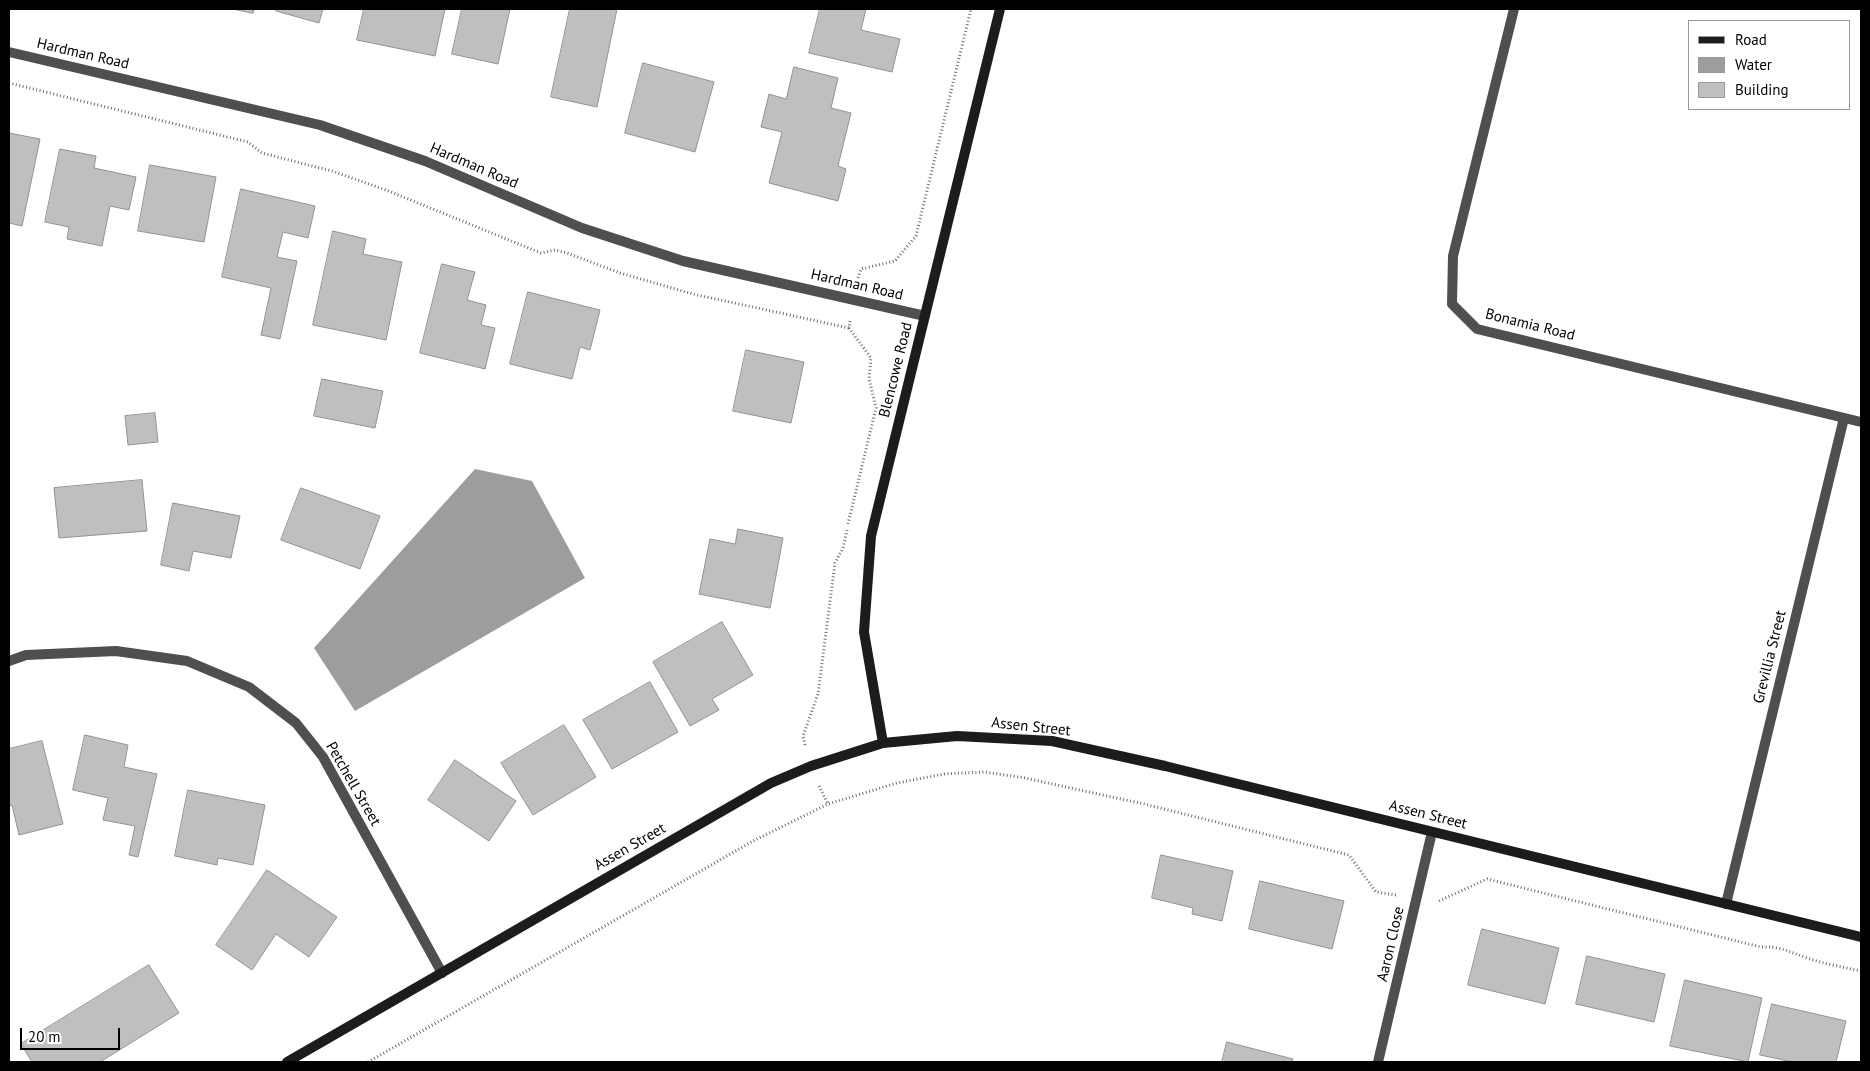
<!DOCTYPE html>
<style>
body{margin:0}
#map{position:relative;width:1870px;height:1071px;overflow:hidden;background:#fff;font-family:"PT Sans",sans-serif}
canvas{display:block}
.frame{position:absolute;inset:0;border:10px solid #000;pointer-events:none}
.legend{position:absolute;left:1688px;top:20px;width:162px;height:90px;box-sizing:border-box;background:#fff;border:1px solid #999;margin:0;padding:6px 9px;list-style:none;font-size:15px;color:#000}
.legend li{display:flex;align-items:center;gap:10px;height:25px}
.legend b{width:25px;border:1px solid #999}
.scale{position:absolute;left:20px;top:1028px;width:100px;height:22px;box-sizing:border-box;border:2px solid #000;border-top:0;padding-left:6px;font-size:15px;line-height:18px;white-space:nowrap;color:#000;-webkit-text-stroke:4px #fff;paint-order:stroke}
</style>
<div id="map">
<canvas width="1870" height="1071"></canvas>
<div class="frame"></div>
<ul class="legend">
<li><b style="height:6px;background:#1c1c1c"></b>Road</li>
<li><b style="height:14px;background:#9d9d9d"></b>Water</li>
<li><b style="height:14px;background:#bfbfbf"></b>Building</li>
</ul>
<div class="scale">20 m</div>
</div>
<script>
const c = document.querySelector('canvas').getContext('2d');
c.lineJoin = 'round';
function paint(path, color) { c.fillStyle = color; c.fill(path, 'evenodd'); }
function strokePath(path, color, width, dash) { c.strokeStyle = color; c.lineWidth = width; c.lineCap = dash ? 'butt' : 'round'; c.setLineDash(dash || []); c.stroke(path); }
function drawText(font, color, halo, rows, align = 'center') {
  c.font = font + ' "PT Sans",sans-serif'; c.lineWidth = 4; c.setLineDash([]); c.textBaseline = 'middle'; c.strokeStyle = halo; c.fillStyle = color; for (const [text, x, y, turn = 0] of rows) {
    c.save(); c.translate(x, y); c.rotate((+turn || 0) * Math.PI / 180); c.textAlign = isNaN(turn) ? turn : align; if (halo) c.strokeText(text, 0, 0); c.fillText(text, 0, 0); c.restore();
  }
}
paint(new Path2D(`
 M475,469L532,481L585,578L355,711L314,648Z`), '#9d9d9d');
const building = new Path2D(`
 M233,9H254L253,13Z
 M276,9H323L319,23L276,11Z
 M364,9H445L435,56L357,40Z
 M462,9H510L498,64L452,54Z
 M570,9H617L597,107L551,97Z
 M820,9H866L861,30L900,39L892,72L809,53Z
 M643,63L714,82L695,152L625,133Z
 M794,67L838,78L831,108L851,113L838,166L846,169L838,201L769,183L782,132L761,127L769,94L786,99Z
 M9,133L40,139L22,226L9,223Z
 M60,149L96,156L94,168L136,177L129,210L110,206L102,246L67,239L69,227L45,222Z
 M150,165L216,177L204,242L138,231Z
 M241,189L315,206L308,238L283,232L277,257L297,261L280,339L261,335L271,288L222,277Z
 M333,231L366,239L363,254L402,262L386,340L313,325Z
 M442,264L475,272L467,300L486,305L481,325L495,328L485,369L420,353Z
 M528,292L600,310L590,350L580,347L572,379L510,364Z
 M746,350L804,362L791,423L733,411Z
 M322,379L383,391L375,428L314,416Z
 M155,413L158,442L128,445L125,416Z
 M142,480L147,531L59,538L54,488Z
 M301,488L380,516L360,569L281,540Z
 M173,503L240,516L231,558L193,551L189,571L161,565Z
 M738,529L783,538L770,608L699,594L710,539L735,544Z
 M722,622L753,675L712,699L719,710L690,726L653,662Z
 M650,682L678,732L612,769L583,720Z
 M564,725L596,777L533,815L501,763Z
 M85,735L128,745L124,767L157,774L138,857L129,855L135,826L103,820L108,798L73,790Z
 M42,741L63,824L19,835L12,805L9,806V749Z
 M455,760L516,801L489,841L428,800Z
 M188,790L265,805L253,865L218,858L217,865L175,856Z
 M1161,855L1233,871L1222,921L1192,914L1193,908L1152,898Z
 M267,870L337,917L309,957L276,934L252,970L216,945Z
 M1260,881L1344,901L1332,949L1249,929Z
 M1482,929L1559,948L1545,1004L1468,985Z
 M1587,956L1665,974L1654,1022L1576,1004Z
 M149,965L179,1013L100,1062H32L21,1044Z
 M1685,980L1762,998L1748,1062L1670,1046Z
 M1772,1004L1846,1021L1836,1062H1793L1760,1055Z
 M1227,1042L1293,1059L1292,1062H1222Z`);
paint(building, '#bfbfbf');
strokePath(building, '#939393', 1);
strokePath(new Path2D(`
 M9,83L248,142L262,153L332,171L386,190L541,253L555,250L567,253L620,273L693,294L849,328
 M858,278L861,269L895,261L916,236L971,9
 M848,524L876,408L869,379L871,358L849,328L850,321
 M805,745L803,736L818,694L835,563L843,548L847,530
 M819,786L828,804
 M1439,901L1487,879L1761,947C1779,946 1790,952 1807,958C1824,964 1843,967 1861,971
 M368,1062L753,841L828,804L897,783L944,774L984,772L1025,778L1144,804L1349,855L1376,892L1396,895`), '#717171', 3, [1, 2.5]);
strokePath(new Path2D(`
 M1514,9L1453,256L1452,304L1477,329L1861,422
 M9,52L320,125L425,161L582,228L683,261L925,316
 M9,661L26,655L116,651L187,661L249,687L296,723L323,757L442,973
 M1726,904L1844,418
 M1378,1062L1432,832`), '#4f4f4f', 10);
strokePath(new Path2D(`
 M883,743L864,632L871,536L1000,9
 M287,1062L771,783L811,766L883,743L957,736L1052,741L1165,766L1861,937`), '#1c1c1c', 10);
drawText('15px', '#000', '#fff', [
 ["Hardman Road",83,54,13],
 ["Hardman Road",474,166,23],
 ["Hardman Road",857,285,13],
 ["Bonamia Road",1530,325,14],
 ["Blencowe Road",896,370,-76],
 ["Grevillia Street",1770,657,-76],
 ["Assen Street",1031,727,6],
 ["Petchell Street",353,784,60],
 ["Assen Street",1428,815,14],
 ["Assen Street",630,847,-30],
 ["Aaron Close",1391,944,-77]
]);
</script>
